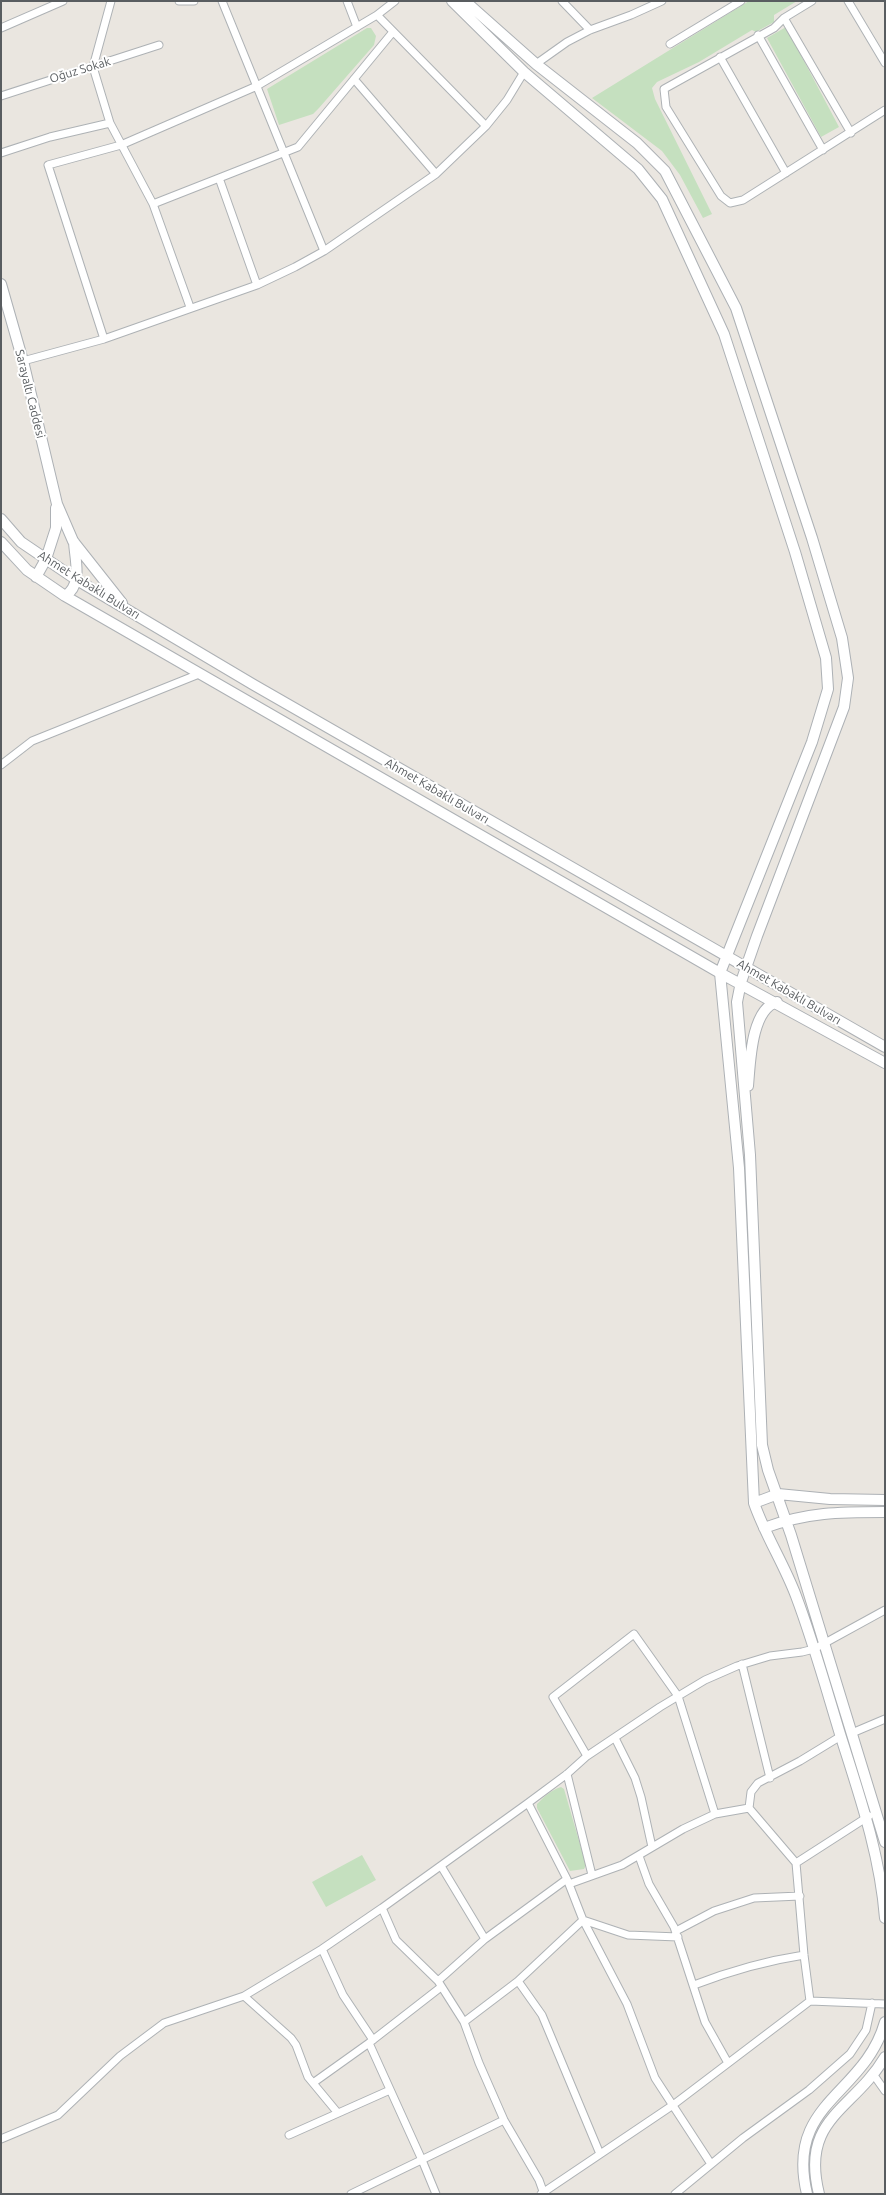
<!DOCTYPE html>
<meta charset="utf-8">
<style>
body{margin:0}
#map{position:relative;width:886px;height:2195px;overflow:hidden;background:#eae6e0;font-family:Ubuntu,sans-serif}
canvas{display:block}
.frame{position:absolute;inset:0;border:2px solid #595d60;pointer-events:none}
</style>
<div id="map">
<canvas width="886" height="2195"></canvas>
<div class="frame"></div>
</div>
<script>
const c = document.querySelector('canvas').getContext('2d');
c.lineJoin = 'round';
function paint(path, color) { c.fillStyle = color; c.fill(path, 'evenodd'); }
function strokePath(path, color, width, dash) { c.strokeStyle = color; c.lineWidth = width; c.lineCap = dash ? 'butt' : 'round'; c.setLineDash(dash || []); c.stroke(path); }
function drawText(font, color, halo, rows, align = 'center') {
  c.font = font + ' Ubuntu,sans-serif'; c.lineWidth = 4; c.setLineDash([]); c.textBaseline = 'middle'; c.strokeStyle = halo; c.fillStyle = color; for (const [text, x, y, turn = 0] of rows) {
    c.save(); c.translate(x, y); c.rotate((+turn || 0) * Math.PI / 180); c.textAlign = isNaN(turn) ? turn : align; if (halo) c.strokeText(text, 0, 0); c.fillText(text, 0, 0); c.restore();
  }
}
paint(new Path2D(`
 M749,1H797L774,15V22L756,32L752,30L699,62L657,82L652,88L655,99L712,214L703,218L680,175L662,151L592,98Z
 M786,27L839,127L821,137L767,38Z
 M367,28H371L376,36L374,45L319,108L313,114L279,125L267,89Z
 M561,1787L564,1789L586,1865L584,1869L570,1871L537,1808V1804C544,1797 551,1790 561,1787Z
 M362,1855L376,1880L326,1907L312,1882Z`), '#c5e0bf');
const street = new Path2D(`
 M111,1L93,67L110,123L153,204L190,307
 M179,1H194
 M222,1L324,251
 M347,1L357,27
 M562,1L590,30
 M812,1L784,18L774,28L664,89L666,107L721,196L730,203L743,200L885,110
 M848,1L885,63
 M377,15L486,126
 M784,18L851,133
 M1,28L63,1
 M758,35L823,150
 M670,44L741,1
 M720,57L786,173
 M536,64L567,42L590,30L631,15L662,1
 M354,79L436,174
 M1,96L159,45
 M1,153L50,137L110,123
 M219,178L257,285
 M153,204L298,147L392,33
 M104,339L48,165L121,145L257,86L377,15L395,1
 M23,361L104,339L257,285L295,267L324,251L436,174L486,126L507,100L524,72
 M1,765L32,741L199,674
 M742,1664L770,1778
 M852,1733L885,1719
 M615,1738L635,1778L641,1797L652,1847
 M587,1756L553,1697L634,1634L678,1696L715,1814
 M567,1774L592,1875
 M528,1803L567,1879L583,1920L627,2004L655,2078L711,2164
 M749,1808L751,1792L758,1783L800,1761L841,1736
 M639,1856L649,1884L674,1927L705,2022L728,2063
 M796,1863L869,1816
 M441,1866L485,1939
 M382,1908L396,1940L438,1981L464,2022L479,2063L504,2120L539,2180L544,2194
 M676,1931L714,1911L754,1898L800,1896
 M322,1949L343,1995L373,2040
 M438,1981L485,1939L567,1879
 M518,1981L542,2015L600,2154
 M694,1985C730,1971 765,1961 804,1955
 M810,2001L885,2004
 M464,2022L518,1981L583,1920L628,1935L678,1937
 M873,2074L885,2091
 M313,2083L369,2043
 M337,2112L308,2077L296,2045L291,2038L244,1996L322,1949L382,1908L528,1803L567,1774L587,1756L660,1707L705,1680L737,1666L770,1656L802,1652L814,1649L885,1610
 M289,2135L390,2090
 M1,2139L58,2115L120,2056L164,2023L244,1996
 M351,2194L504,2120
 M436,2194L422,2160L369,2043L441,1987
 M541,2194L673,2105L810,2001L804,1955L796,1863L749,1808L715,1814L683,1829L622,1865L569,1884
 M675,2194L743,2138L809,2090L850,2054L866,2030L872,2003`);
const secondary = new Path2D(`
 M452,1L524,72L638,169L662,199L724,334L795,552L826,658L828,689L812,742L720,973L739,1168L754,1503C765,1535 784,1564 796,1596C813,1641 826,1688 840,1734C859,1794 880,1854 885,1918
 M465,1L536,64L637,143L665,171L736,308L812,538L842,638L848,678L844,707L757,936L741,982L737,1002L750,1155L762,1445L768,1470L791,1535L885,1842
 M1,284L23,361L57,504L73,541L122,603
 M1,519L21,542L77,580L254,685L885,1047
 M1,542L27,570L65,596L720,973L885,1063
 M36,577L46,559L56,528V508
 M65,596C83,585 75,560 74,542
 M748,1086C750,1064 751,1009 777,1002
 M754,1503L778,1494L830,1499L885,1500
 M764,1528C807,1512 840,1512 885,1512
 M807,2194C785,2102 864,2096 885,2022
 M819,2194C800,2118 853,2111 885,2057`);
strokePath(street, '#aeb2b5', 9);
strokePath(secondary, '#adb1b5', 12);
strokePath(street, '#fff', 7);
strokePath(secondary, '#fff', 10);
drawText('12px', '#595d60', '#fff', [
 ["Oğuz Sokak",80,70,-17],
 ["Sarayaltı Caddesi",30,394,76],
 ["Ahmet Kabaklı Bulvarı",89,585,32],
 ["Ahmet Kabaklı Bulvarı",437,791,30],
 ["Ahmet Kabaklı Bulvarı",789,992,30]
]);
</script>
